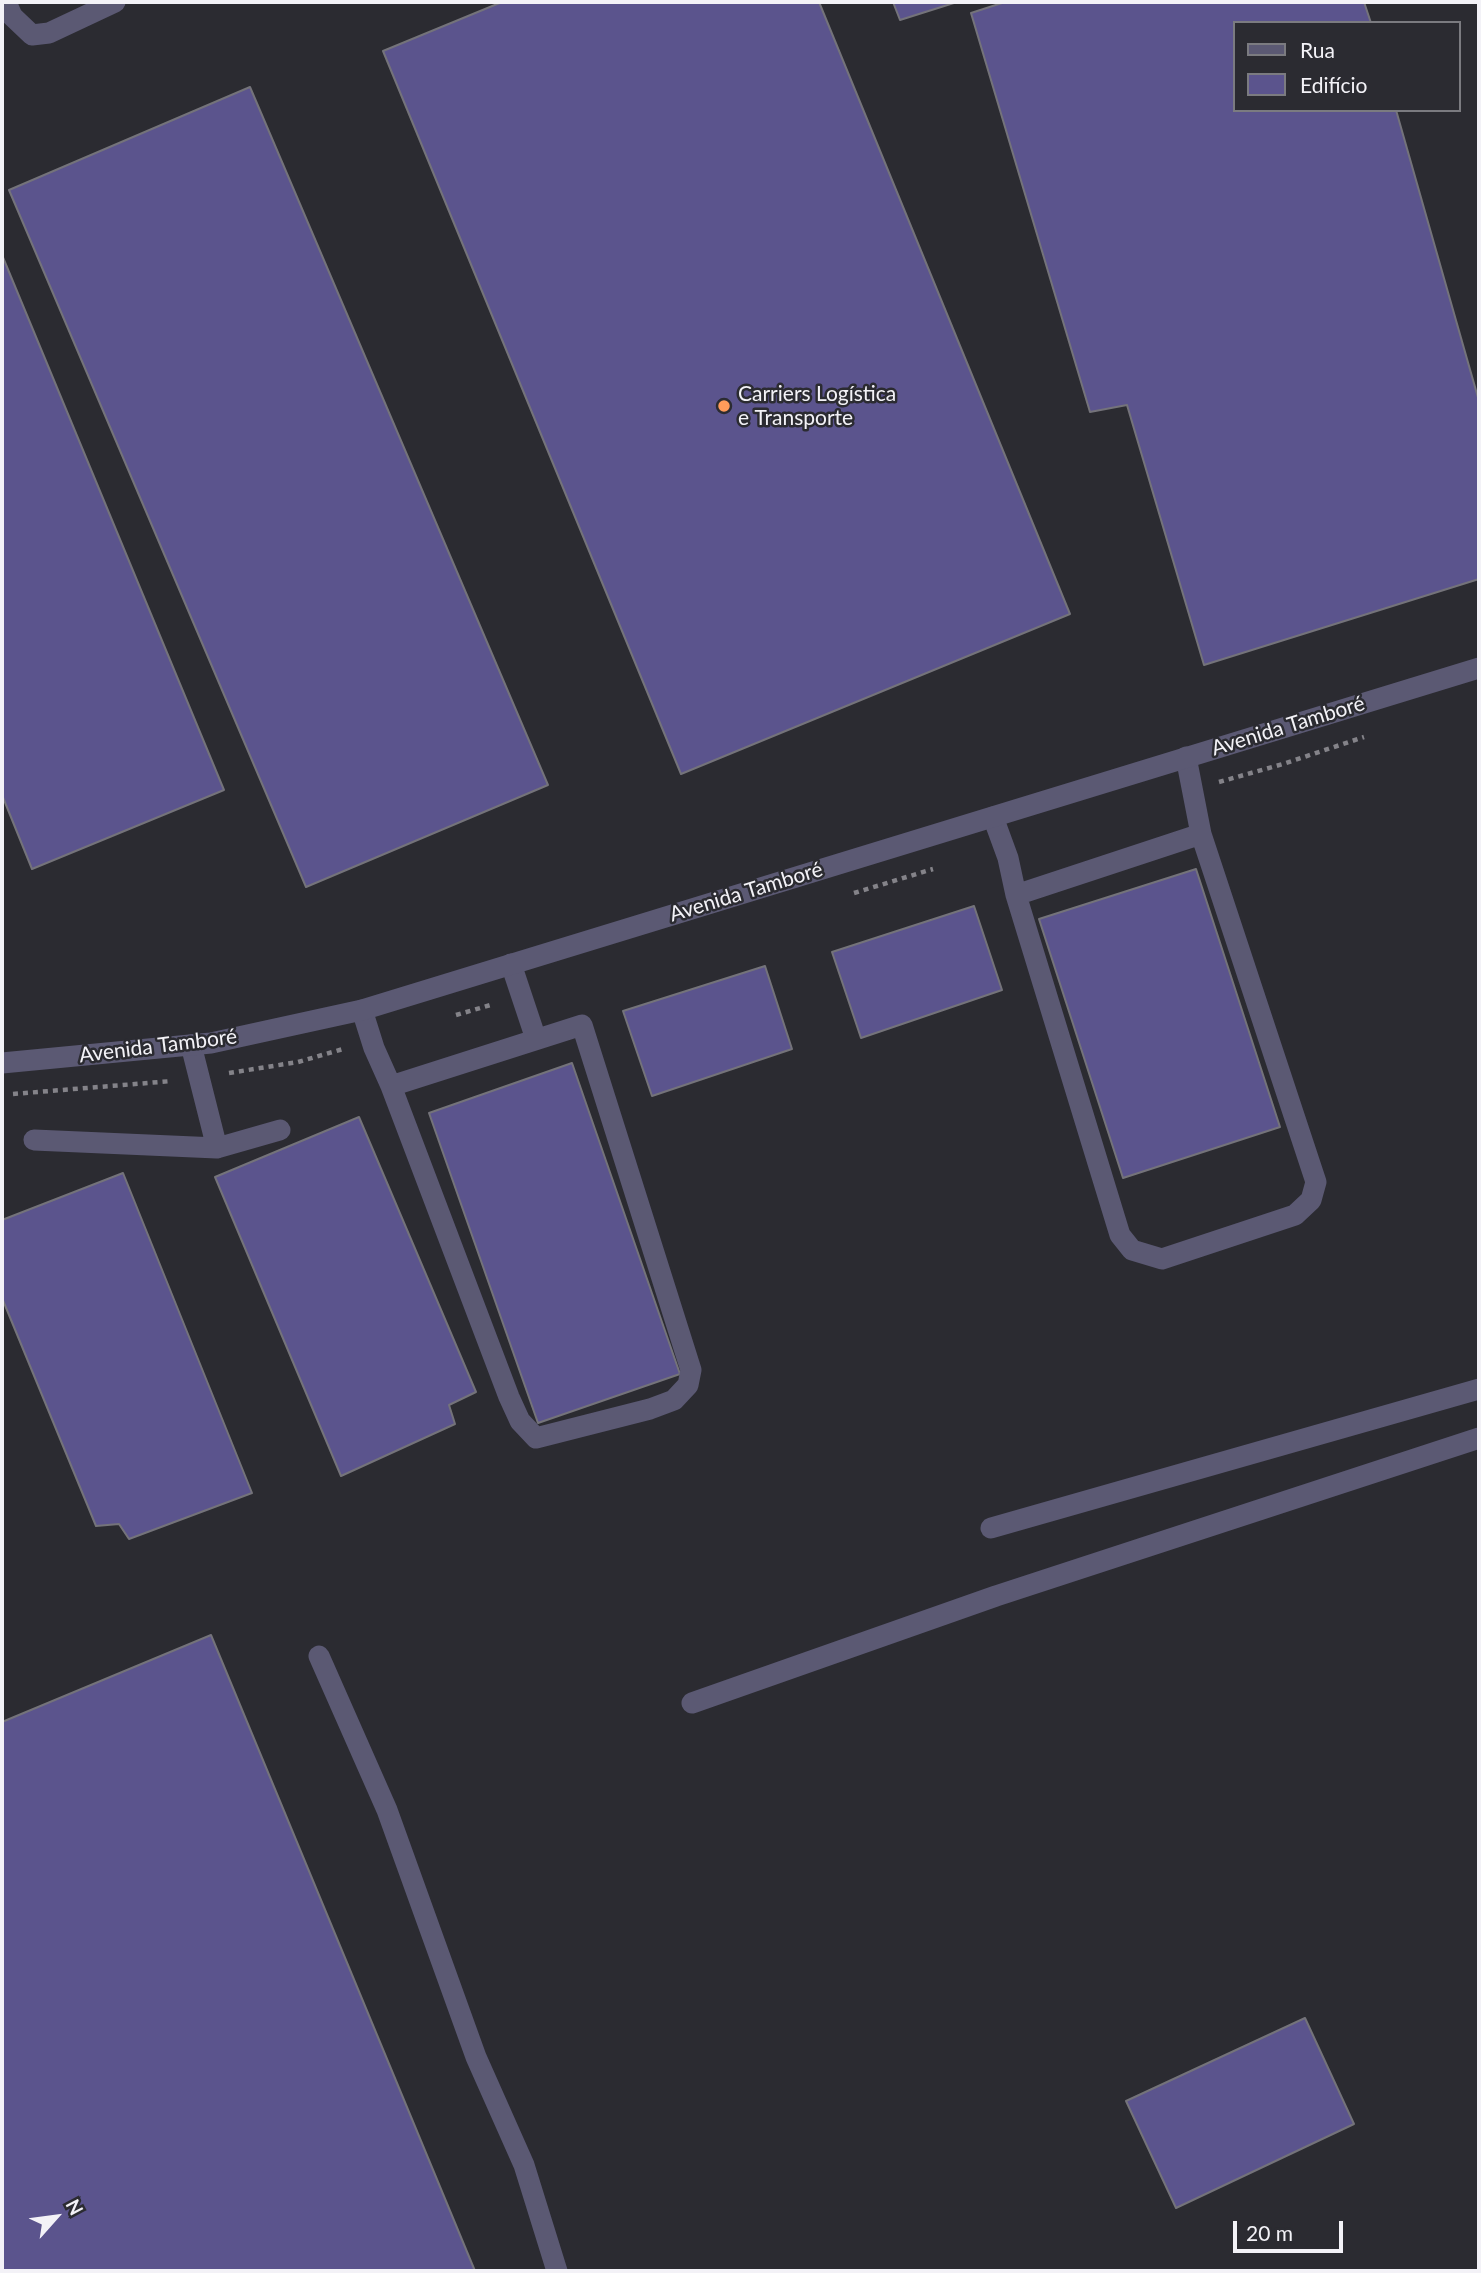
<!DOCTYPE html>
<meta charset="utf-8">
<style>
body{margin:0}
#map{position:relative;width:1481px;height:2273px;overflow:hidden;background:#2b2b31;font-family:Lato,sans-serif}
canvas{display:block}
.frame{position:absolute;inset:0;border:4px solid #f3f2f7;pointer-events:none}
.legend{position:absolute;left:1233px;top:21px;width:228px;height:91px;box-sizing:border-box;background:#2b2b31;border:2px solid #7b7b80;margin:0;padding:9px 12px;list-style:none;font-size:21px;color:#f3f2f7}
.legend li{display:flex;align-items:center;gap:14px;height:35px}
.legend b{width:35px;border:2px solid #7b7b80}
.north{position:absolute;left:21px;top:2182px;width:70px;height:70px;-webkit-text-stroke:5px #2b2b31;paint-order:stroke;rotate:62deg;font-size:19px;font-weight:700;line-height:28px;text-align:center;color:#f3f2f7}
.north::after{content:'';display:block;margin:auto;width:24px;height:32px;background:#f3f2f7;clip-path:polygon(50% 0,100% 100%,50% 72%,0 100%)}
.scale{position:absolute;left:1233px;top:2221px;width:110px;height:32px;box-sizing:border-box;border:4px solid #f3f2f7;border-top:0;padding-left:9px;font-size:21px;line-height:24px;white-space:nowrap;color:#f3f2f7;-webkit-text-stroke:5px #2b2b31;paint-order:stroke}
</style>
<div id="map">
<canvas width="1481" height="2273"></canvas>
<div class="frame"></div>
<ul class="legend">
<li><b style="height:9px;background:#5b5973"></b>Rua</li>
<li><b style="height:19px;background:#5b548d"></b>Edifício</li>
</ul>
<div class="north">N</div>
<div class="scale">20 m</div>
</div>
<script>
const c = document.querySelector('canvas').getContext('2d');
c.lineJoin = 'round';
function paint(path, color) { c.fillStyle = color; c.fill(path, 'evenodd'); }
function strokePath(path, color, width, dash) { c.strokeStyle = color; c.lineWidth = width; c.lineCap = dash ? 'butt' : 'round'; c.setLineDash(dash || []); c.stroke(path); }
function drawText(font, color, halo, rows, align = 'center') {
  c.font = font + ' Lato,sans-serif'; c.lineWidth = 5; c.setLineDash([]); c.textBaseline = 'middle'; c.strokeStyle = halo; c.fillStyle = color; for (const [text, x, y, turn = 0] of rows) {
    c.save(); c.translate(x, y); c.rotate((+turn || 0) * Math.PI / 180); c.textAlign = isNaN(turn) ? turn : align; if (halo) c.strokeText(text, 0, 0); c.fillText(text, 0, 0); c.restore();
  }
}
const building = new Path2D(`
 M502,2H819L1070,614L681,774L383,51Z
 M893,2H957L900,20Z
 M1005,2H1364L1371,23H1234V110H1396L1479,401V579L1204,665L1127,405L1090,412L971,13Z
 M250,87L548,785L306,887L9,190Z
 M2,255L224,790L32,869L2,795Z
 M1196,869L1280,1127L1123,1178L1039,919Z
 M974,906L1002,990L861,1038L832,952Z
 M765,966L792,1049L652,1096L623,1011Z
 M572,1063L680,1374L538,1423L429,1113Z
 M359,1117L476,1392L449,1405L455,1424L341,1476L215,1177Z
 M123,1173L252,1493L129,1539L119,1524L96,1526L2,1298V1220Z
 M211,1635L475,2271H2V1722Z
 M1305,2018L1354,2124L1176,2208L1126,2101Z`);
paint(building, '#5b548d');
strokePath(building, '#74737a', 2);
strokePath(new Path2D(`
 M1219,782L1283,764L1364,737
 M854,893L933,869
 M456,1015L494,1004
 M229,1073L298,1062L343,1049
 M13,1094L172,1081`), '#848389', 4.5, [5, 5]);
strokePath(new Path2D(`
 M6,2L12,16L32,35L49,33L115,2
 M993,817L1008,858L1016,895L1120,1235L1132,1250L1162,1259L1295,1215L1311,1200L1316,1182L1201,834L1186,757
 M1016,895L1201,834
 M511,964L536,1039
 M362,1010L374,1048L391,1086L509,1397L520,1421L536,1438L650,1409L674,1400L688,1385L691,1370L582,1025L391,1086
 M191,1045L217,1148L280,1130
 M34,1140L217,1148
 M991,1528L1479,1389
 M319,1656L387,1810L476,2057L524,2165L557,2271
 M692,1703L996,1596L1479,1438`), '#5b5973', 21);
strokePath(new Path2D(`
 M2,1063L211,1043L362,1010L1479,668`), '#5b5973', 21);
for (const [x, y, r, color] of [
 [724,406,7,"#ff9b5a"]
]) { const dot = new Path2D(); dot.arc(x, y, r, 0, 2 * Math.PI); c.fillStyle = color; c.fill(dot); strokePath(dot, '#2b2b31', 2.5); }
drawText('21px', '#f3f2f7', '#2b2b31', [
 ["Carriers Logística",738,394],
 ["e Transporte",738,418]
], 'left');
drawText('21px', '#f3f2f7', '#2b2b31', [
 ["Avenida Tamboré",1288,726,-17],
 ["Avenida Tamboré",746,892,-17],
 ["Avenida Tamboré",158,1046,-7]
]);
</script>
